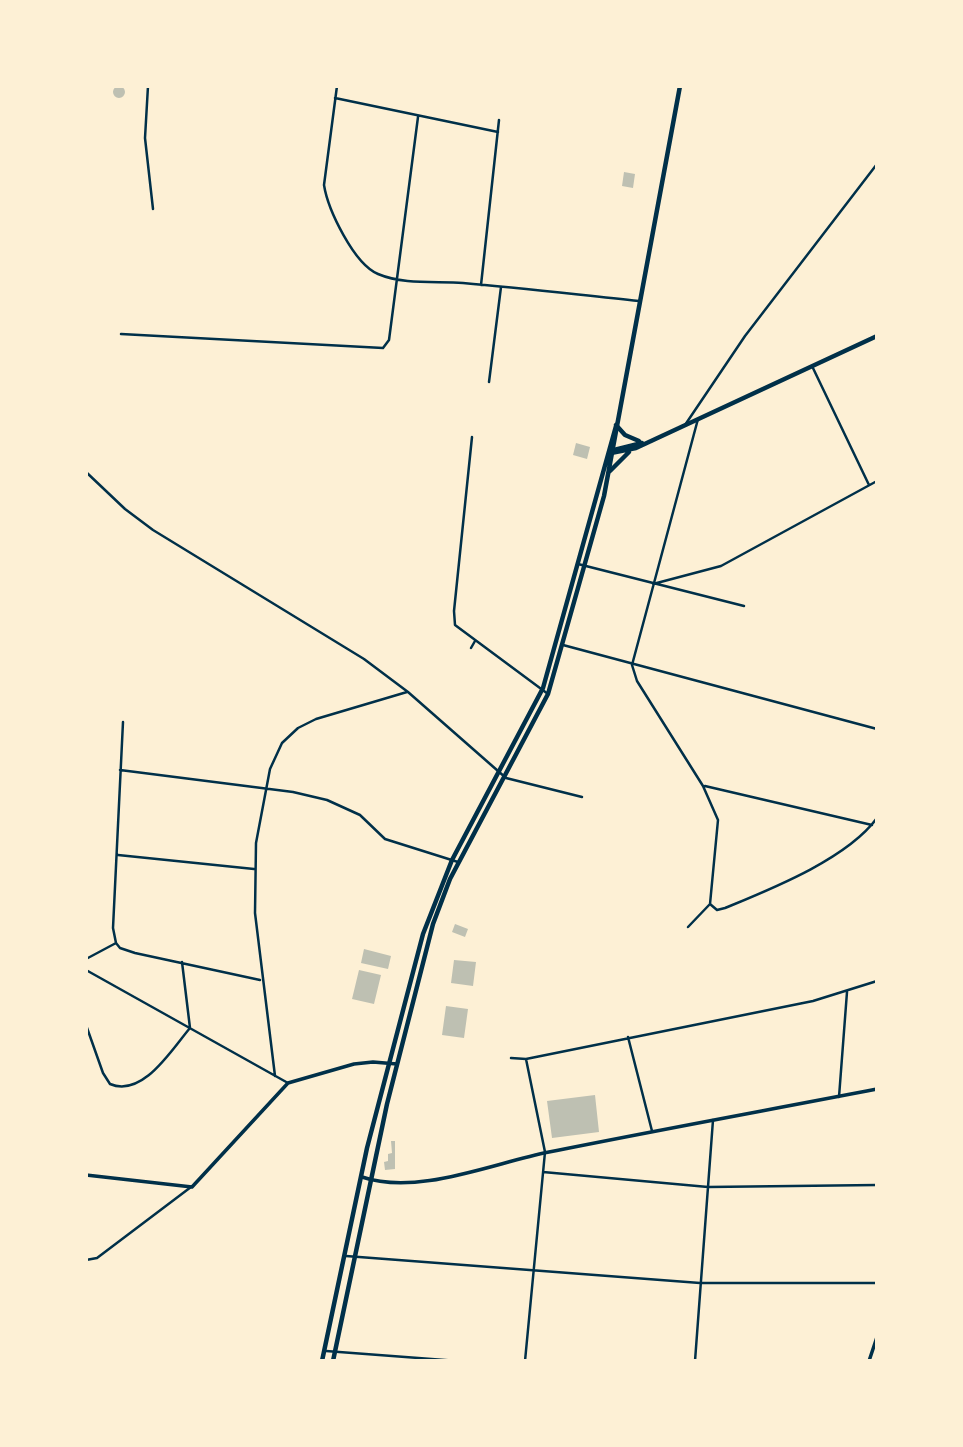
<!DOCTYPE html>
<style>
body{margin:0}
#map{position:relative;width:963px;height:1447px;overflow:hidden;background:#fdf0d5;font-family:"Times New Roman",serif}
canvas{display:block}
.frame{position:absolute;inset:0;border:88px solid #fdf0d5;pointer-events:none}
</style>
<div id="map">
<canvas width="963" height="1447"></canvas>
<div class="frame"></div>
</div>
<script>
const c = document.querySelector('canvas').getContext('2d');
c.lineJoin = 'round';
function paint(path, color) { c.fillStyle = color; c.fill(path, 'evenodd'); }
function strokePath(path, color, width, dash) { c.strokeStyle = color; c.lineWidth = width; c.lineCap = dash ? 'butt' : 'round'; c.setLineDash(dash || []); c.stroke(path); }
paint(new Path2D(`
 M113 92a6 6 0 1 1 12 0a6 6 0 1 1-12 0Z
 M624,172L635,174L633,188L622,186Z
 M576,443L590,447L587,459L573,455Z
 M455,924L468,929L465,937L452,932Z
 M364,949L391,956L388,969L361,963Z
 M454,960L476,962L473,986L451,983Z
 M359,970L381,975L374,1004L352,999Z
 M446,1006L468,1009L464,1038L442,1035Z
 M595,1095L599,1132L552,1138L547,1101Z
 M391,1141H395V1169L385,1170L384,1162L388,1161V1154L392,1153Z`), '#bec0b2');
strokePath(new Path2D(`
 M148,86L145,138L153,209
 M337,86L324,185C328,210 354,264 378,274C404,285 436,281 463,283C522,288 580,295 639,301
 M335,98L498,132
 M481,285L499,120
 M121,334L383,348L389,340L418,117
 M812,366L869,485
 M489,382L501,287
 M685,425L745,336L877,164
 M472,437L454,611L455,625L548,694
 M86,472L125,509L153,530L364,659L408,692L506,778L582,797
 M578,564L744,606
 M653,584L721,566L877,481
 M563,645L877,729
 M471,648L475,641
 M120,770L293,792L327,800L360,815L385,839L458,862
 M705,786L872,825
 M118,855L254,869
 M710,904L717,910L725,908C771,889 847,859 877,818
 M688,927L710,904L718,820L703,786L637,681L632,665L698,419
 M116,943L113,928L123,722
 M116,943L120,948L135,953L260,980
 M86,959L116,943
 M86,970L288,1083
 M86,1025L103,1073L110,1084C143,1098 172,1049 190,1028L182,962
 M628,1037L652,1131
 M511,1058L526,1059L813,1001L877,981
 M275,1076L255,913L256,843L270,769L282,743L298,728L316,719L407,692
 M839,1097L847,992
 M543,1172L708,1187L877,1185
 M346,1256L700,1283H877
 M86,1260L97,1258L191,1187
 M326,1351L458,1361
 M525,1361L545,1152L526,1059
 M695,1361L713,1120`), '#003049', 2.5);
strokePath(new Path2D(`
 M86,1175L192,1187L288,1083L354,1064L373,1062L397,1064
 M362,1177C418,1196 493,1163 549,1152C658,1130 768,1110 877,1089
 M869,1361L877,1337`), '#003049', 3.5);
strokePath(new Path2D(`
 M616,425L625,435L639,441
 M610,451L642,443
 M611,453L636,448L877,336
 M610,471L629,452`), '#003049', 4.5);
strokePath(new Path2D(`
 M322,1361L367,1148L423,934L452,860L543,688L616,426
 M333,1361L387,1104L433,924L450,879L548,694L604,496L680,86`), '#003049', 4.5);
</script>
